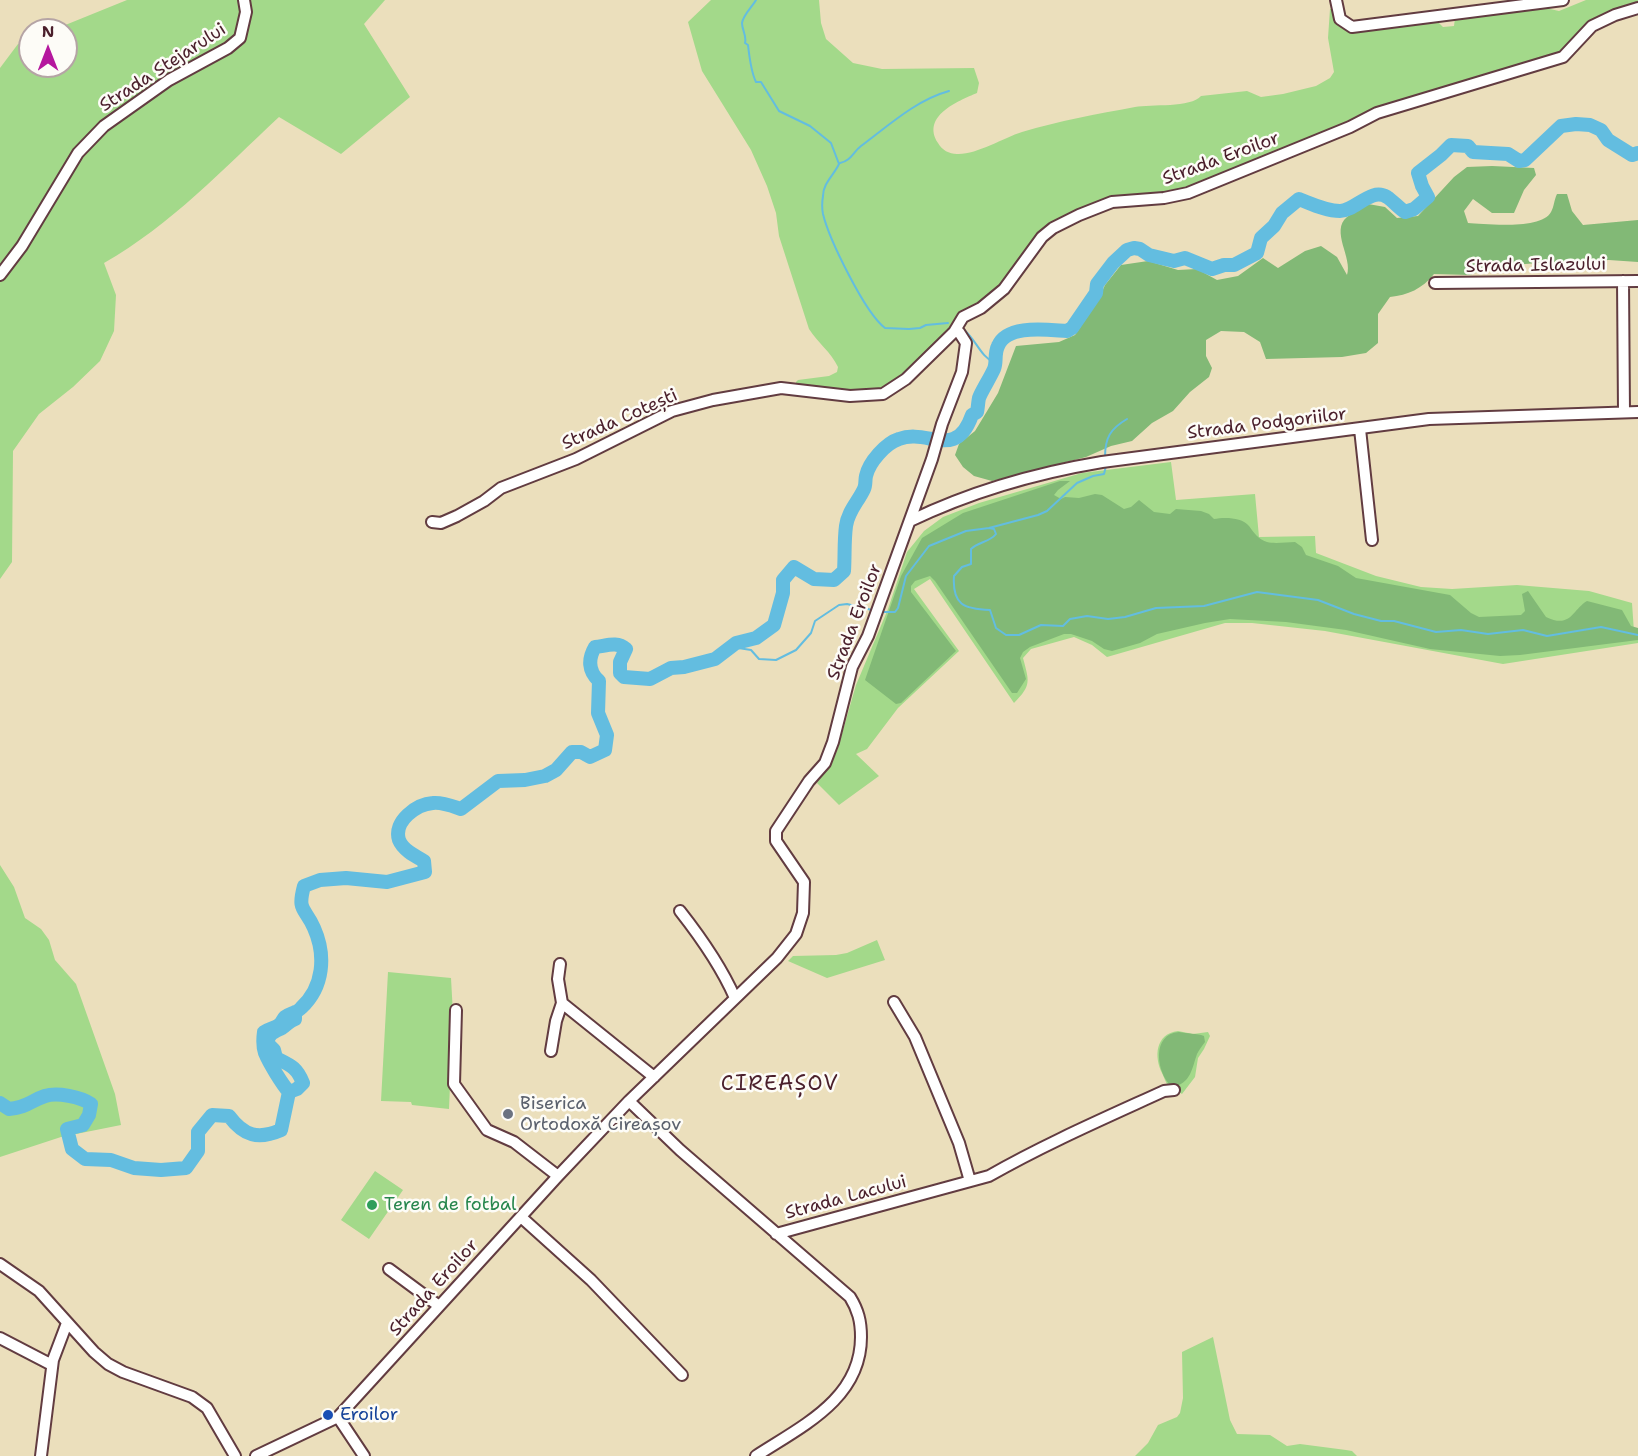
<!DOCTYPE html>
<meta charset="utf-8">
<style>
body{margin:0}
#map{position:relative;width:1638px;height:1456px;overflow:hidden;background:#ebdfbc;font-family:"Shantell Sans",sans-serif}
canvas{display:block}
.north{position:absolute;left:18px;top:18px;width:60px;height:60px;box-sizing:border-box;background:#fdfcf7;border:2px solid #b5a4a5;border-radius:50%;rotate:0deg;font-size:16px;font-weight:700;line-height:24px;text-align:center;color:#4a1f2b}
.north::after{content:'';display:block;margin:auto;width:21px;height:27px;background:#b5179e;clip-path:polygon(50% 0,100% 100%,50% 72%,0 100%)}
</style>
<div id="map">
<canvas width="1638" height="1456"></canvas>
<div class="north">N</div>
</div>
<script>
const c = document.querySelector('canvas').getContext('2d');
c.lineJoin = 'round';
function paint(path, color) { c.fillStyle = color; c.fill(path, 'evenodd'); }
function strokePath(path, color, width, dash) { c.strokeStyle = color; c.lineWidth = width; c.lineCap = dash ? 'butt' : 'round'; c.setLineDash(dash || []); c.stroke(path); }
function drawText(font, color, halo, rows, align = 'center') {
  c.font = font + ' "Shantell Sans",sans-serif'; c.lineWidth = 5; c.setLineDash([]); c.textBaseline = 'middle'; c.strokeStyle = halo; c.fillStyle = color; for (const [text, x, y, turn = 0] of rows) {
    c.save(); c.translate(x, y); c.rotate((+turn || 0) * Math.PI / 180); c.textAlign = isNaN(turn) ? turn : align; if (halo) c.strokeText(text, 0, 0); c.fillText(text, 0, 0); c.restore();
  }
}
paint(new Path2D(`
 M127,0H385L364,24L410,97L341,154L279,117C223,169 171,225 104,263L116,295L114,331L100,361L73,387L39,414L13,451L12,562L0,579V68L18,44L30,39V66H66V30H53Z
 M711,0H819L821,23L826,39L853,63L882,69L974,68L979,83L977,93C958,101 921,116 938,143C942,150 949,154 957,154C976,155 1003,138 1022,132C1059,121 1097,114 1135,107C1151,104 1191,108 1201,96L1247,91L1261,97L1283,94L1316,86L1330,78L1334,72L1328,38L1330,9H1335L1340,24L1437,21L1443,27L1454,26L1455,18L1541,7L1559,11L1586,0H1638V4L1575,39L1558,55L1340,129L1172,194H1146L1059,221L993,294L953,329L907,373L883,389L847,392L796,385V382L798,380L829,376L837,372L838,367C831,352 818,343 809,329L779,236L776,213L767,186L751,150L702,71L688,22Z
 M1171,462L1176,500L1255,494L1259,537L1315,536L1316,553L1376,576L1421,587L1452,589L1517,585L1589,591L1632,603L1634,632H1638V643L1503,664L1325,631L1252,623H1225L1107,657L1092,645L1074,637L1031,649L1023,658C1029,681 1032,685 1014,703L930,579L914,589L959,651L898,708L867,749L856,754L879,776L839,805L817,783L837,751L856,685L888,609L907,552L924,531L943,517L979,503L1082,473Z
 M0,865L14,887L25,918L41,929L49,940L55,960L76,984L115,1094L121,1125L61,1137L0,1157Z
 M877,940L885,960L827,978L788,961L793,956L836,955L847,953Z
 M388,972L451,978L453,1014L449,1109L412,1105L411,1102L381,1101Z
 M1178,1031L1193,1034L1208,1032L1210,1036L1204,1049L1198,1058L1195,1077L1182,1094C1178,1091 1173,1089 1169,1086C1166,1084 1164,1077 1162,1073C1154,1057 1155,1034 1178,1031Z
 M375,1171L403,1190L369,1239L341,1220Z
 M1213,1337L1230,1420L1237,1434L1270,1435L1287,1446L1300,1444L1346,1450L1352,1451L1357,1456H1135L1148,1443L1158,1425L1177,1417L1180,1413L1183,1398L1182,1352Z`), '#a3d98a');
paint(new Path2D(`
 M1492,166L1534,168L1536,175L1524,190L1514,213H1492L1473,199L1464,211L1468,223C1485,224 1542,230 1551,212C1554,207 1554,200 1557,194H1567L1572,211L1583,225L1638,220V262L1609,260L1538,263L1500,266L1469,275L1434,274C1422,289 1408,295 1390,297L1378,314V343L1366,353L1342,357L1266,359L1260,342L1244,332L1221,331L1206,340V356L1212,368L1209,377L1190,392L1173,411L1152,423L1132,441L1111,446L1086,457L992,481L974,476L963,467L955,455L959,444L975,431L998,393L1016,346L1059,342L1075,335L1098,301L1105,285L1121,265L1148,261L1178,270L1197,269L1217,280L1238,276L1263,258L1278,268L1305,251L1321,246L1337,257L1347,275C1353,258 1330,231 1347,217C1353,212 1361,208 1368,204L1385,207L1397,218L1418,216L1454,177L1467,167Z
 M1060,481H1070L1058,490L1054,495L1061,499L1065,497L1079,498L1095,494L1102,495L1124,509L1131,507L1139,500L1154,512L1170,514L1176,509L1201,511L1209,514L1214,519C1224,517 1242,517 1249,526C1254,533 1258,539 1267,542C1275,544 1287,542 1295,542L1302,547L1306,555L1338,566L1356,578L1450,595L1471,613L1479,617L1521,615L1525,611L1522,594L1528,591L1546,617C1571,629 1572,610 1587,601L1622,610L1631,626L1638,628V640L1520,655L1500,656L1430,649L1346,630L1286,622L1230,619L1205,623L1157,634L1140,643L1112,651L1104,649L1092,641L1071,634H1064L1030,647L1023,652L1020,658L1026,679L1017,693H1012L935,581L930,576L915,581L911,586V592L956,651L901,703L896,704L865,680L901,576L922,538L963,513Z
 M1179,1032C1187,1034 1197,1033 1204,1036L1205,1042C1202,1046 1199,1050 1197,1054C1192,1068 1191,1084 1172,1087C1156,1073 1151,1034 1179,1032Z`), '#82b976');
strokePath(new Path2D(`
 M756,0C752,7 743,15 742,23C742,30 747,36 745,43L748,45C749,54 752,74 756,82H761L779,111L810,126L831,143L839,164C834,175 823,183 823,196C822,202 822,209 823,214C829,239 865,313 885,328L909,329L920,328L926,325L948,323
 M840,163C851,161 853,152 861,146C888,126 916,100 949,91
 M961,327C976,338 979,356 996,364
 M1105,457C1105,438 1110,429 1127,419
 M989,528L994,529L996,534C990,542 978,542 971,549V564L962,567L954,576C952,605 964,609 990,610L996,628L1006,635H1019L1041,625L1063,626L1070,619L1087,616L1108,619L1125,617L1156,608L1204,606L1257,592L1318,600L1354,614L1381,621H1394L1436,632L1461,630L1488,634L1523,630L1547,636L1601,627L1638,635
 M881,612H895L898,608L906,576L929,546L966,531L989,528L1038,515L1047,511L1077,483L1093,476L1104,474L1106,466
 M732,647L751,650L759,659L776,660L796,650L811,633L815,621L839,605L847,604L872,610`), '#63bde0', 2);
strokePath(new Path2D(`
 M295,1012V1019C289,1021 287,1025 282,1028C274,1032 269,1033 267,1043L274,1050L276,1058C290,1065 297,1067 303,1083L297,1089L289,1092C282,1084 269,1063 265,1053C263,1047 263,1039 264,1032C268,1029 276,1028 280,1024C282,1022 283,1019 285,1017C290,1013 297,1013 301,1008C324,987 326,955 314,928C305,907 297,912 304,886L320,880L346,878L387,882L425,872L424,861C415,856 403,850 399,840C393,821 417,804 433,803C442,802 452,806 461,809L498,781L525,780L545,776L556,770L572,752H581L590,757L605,750L607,735L598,713L599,681C588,671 588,659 595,647C606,646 617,641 626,649L620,662V673L624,677L650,679L671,668L684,667L715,659L736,643L756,638L774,625L783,593V580L794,567L814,579L834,580L844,571C845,556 844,541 846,526C848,511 858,502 864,489C866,485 865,480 866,476C869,462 886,443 899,439C928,428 956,461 972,415L977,412C978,408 978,402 979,398C981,392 990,378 994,369C997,362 994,354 998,346C1007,324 1047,330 1067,331L1072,328L1096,293L1097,284L1113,263L1127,250L1134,248L1140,249L1149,255L1174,261L1185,258L1212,269L1224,265H1234L1257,253L1261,238L1274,226L1282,213L1299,199C1312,204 1326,211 1340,211C1355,211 1371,187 1387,197C1393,201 1399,208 1405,212L1414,209L1428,197L1422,186L1418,173L1441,155L1451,145L1468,146L1473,152L1508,154L1519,161L1525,160L1561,126L1576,124L1590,125L1601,130L1608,140L1632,155L1638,153
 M0,1103L9,1109C28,1107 30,1101 45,1096C57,1092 81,1097 91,1104L89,1115L83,1125L67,1129L72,1149L85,1159L111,1160L134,1168L161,1170L186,1168L198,1151V1132L212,1115L229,1116C244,1136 258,1140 281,1130L289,1092`), '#63bde0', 14);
const minor = new Path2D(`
 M1336,0L1340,19L1352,27L1563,0
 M0,275L22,246L78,153L104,126L169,80L228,48L240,38L246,12L244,0
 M1623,281L1624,412
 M1435,283L1638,281
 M1360,429L1372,540
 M910,521C970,492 1036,473 1102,462L1429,419L1638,412
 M432,522L441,523L457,516L484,501L501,488L576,459L672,411L713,400L781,388L850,396L883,394L906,379L954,332L963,317L981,308L1004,289L1042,237L1053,228L1079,215L1112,202L1164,198L1188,193L1350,127L1377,113L1563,57L1592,26L1615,15L1638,8
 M680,911C702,939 721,966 735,998
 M894,1002L915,1037L959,1143L970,1181
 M562,1003L654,1077
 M456,1010L454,1084L487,1130L514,1142L558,1176
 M551,1051L556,1021L562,1003L558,979L560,964
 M629,1101L680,1150L850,1297C858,1310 861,1321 861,1337C861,1399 802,1426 756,1456
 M521,1217L591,1280L682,1375
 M776,1234L989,1176C1045,1144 1105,1118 1164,1091L1174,1090
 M0,1264L39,1291L94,1352L108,1364L123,1372L192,1397L207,1408L235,1456
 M389,1269L439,1306
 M0,1338L52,1365
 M338,1417L364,1456
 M41,1456L53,1360L67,1323
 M256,1456L338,1417L558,1176L629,1101L777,958L796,934L803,913L804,882L776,841V831L809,781L825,763L833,742L852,667L868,636L932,459L942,424L962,372L966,343L959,332H954`);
strokePath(minor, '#623c41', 14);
strokePath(minor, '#fff', 10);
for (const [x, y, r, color] of [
 [508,1114,6,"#6b7280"],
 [372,1205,6,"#2e9e5b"],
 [328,1415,6,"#1a4fb4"]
]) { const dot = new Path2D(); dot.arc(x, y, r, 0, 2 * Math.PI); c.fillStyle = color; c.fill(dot); strokePath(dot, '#fdfcf7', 2); }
drawText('18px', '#4a1f2b', '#fdfcf7', [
 ["Strada Stejarului",163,68,-33],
 ["Strada Eroilor",1221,159,-20],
 ["Strada Islazului",1536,266,-1],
 ["Strada Cotești",620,420,-24],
 ["Strada Podgoriilor",1267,424,-7],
 ["Strada Eroilor",855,622,-69],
 ["Strada Lacului",846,1198,-15],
 ["Strada Eroilor",434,1288,-48]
]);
drawText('18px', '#5b616d', '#fdfcf7', [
 ["Biserica",520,1104],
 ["Ortodoxă Cireașov",520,1125]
], 'left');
drawText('18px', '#27864d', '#fdfcf7', [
 ["Teren de fotbal",384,1205]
], 'left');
drawText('18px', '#164399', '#fdfcf7', [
 ["Eroilor",340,1415]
], 'left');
c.letterSpacing = '1.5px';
drawText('21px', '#4a1f2b', '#fdfcf7', [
 ["CIREAȘOV",780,1085]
]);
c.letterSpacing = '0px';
</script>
